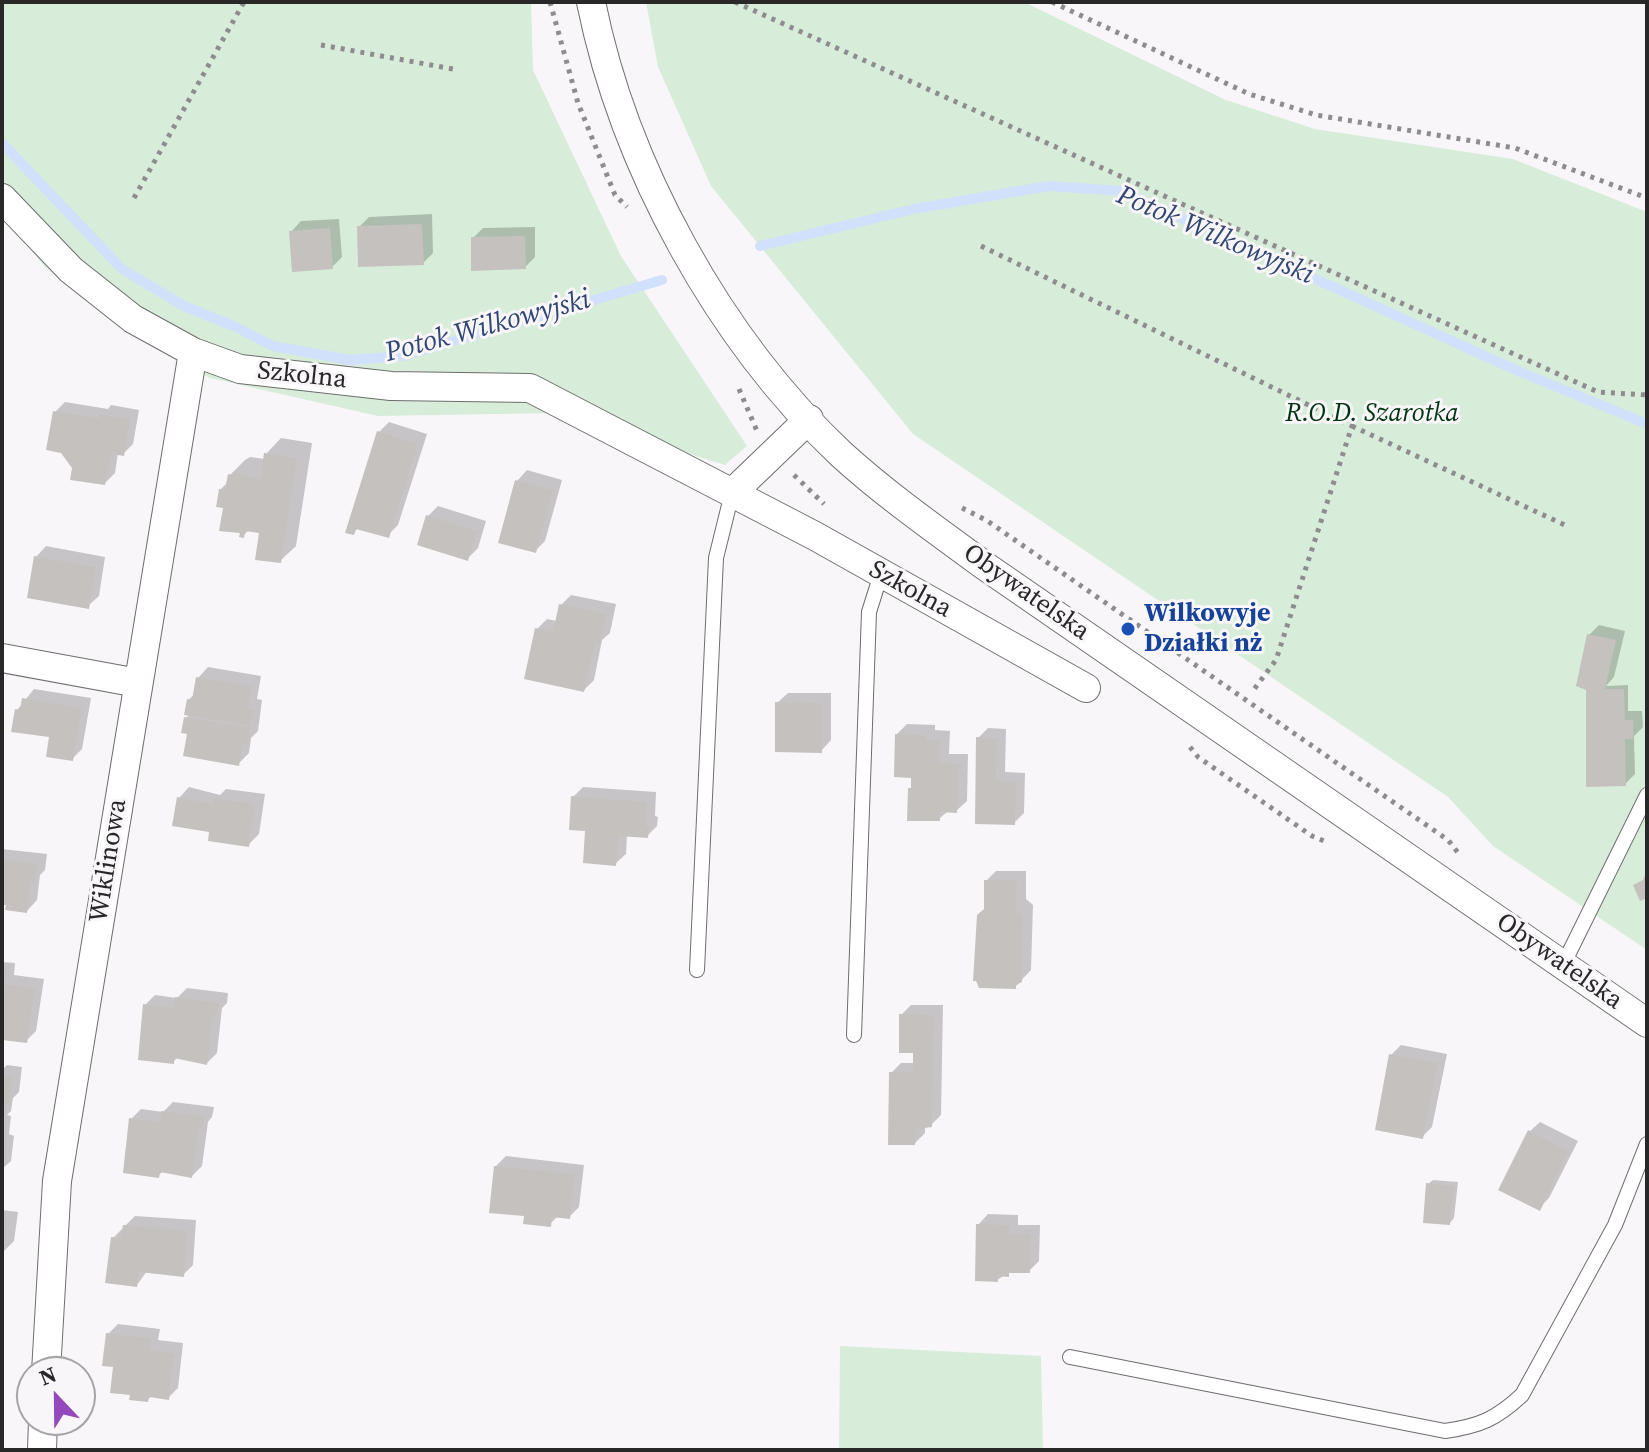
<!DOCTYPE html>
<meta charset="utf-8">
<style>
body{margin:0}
#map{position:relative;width:1649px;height:1452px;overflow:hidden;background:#f9f6f9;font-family:"Source Serif 4",serif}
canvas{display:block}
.frame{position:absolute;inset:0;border:4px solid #292829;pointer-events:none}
.north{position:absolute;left:16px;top:1356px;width:80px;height:80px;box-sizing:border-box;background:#f9f6f9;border:2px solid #a6a4a6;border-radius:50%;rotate:338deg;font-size:22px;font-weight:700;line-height:32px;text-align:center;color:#292829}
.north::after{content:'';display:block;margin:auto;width:28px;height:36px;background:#9349bc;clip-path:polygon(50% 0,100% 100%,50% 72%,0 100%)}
</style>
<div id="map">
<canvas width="1649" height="1452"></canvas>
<div class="frame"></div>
<div class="north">N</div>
</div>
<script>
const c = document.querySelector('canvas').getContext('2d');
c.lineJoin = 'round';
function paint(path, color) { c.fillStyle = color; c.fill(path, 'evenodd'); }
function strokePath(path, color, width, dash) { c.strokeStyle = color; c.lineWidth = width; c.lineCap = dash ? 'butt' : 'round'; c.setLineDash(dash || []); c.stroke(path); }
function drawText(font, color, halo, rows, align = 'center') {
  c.font = font + ' "Source Serif 4",serif'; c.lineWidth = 6; c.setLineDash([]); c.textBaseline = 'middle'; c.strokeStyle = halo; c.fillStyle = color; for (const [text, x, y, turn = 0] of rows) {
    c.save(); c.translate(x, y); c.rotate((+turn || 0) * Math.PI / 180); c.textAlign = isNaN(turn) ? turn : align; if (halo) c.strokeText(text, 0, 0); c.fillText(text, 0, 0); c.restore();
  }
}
paint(new Path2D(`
 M2,2H531L533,70L621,256L747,446L725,465L556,413L378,416L210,378L129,331L45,267L2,214Z
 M646,2H1024L1226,100L1315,129L1513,159L1647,212V950L1493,846L1448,797L913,434L711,186L658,67Z
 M840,1346L1041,1356L1043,1450H839Z`), '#d7edda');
paint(new Path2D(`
 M432,214L433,253L423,263L359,227L369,217Z
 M339,219L342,257L332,267L291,232L301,221Z
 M535,227V257L525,267L473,238L483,228Z
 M65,402L108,409L111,405L139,410L133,444L123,454L118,453L115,473L105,483L74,467L55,412Z
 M389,422L427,434L398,525L388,535L359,527L353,533L379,432Z
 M281,438L312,443L296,546L280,561L261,532L249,530L243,536L225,506L220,490L229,481L230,475L245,460L250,457L265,459L266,454Z
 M527,470L562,480L545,541L535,551L517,481Z
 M438,506L486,521L478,548L468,558L428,516Z
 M46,546L105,557L99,596L88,606L36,557Z
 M571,595L616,604L610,633L602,640L594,680L584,690L537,629L547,619L557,621L561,605Z
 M1599,625L1625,631L1614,677L1606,686L1628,685V711H1642L1643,727L1634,736L1635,774L1625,784L1589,635Z
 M208,667L261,676L257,699L262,700L258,731L251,738L249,753L239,763L189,732L186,718L190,714L188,700L195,694L198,678Z
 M34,689L91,698L82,749L72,759L51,735L17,710Z
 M788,693H831V740L821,751L777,703Z
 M907,724L935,725V730L950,731L949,754H968L967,801L956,811H948L939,819L910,789L913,785L897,734Z
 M988,728L1006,729L1005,772L1025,773L1024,813L1014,823L977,822L978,738Z
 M189,787L220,795L226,789L265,794L259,834L248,845L211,830L179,798Z
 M583,787L656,792L655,816L658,817L657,826L647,836L627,835L626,854L615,864L587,829L573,797Z
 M2,849L47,854L45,870L40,875L37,900L27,911L2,902Z
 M996,871H1026V899L1033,905L1031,970L1015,987L986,909V881Z
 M2,962L15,963L14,975L44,979L36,1031L26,1041L2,1038Z
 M187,988L228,993L227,1003L222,1008L217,1053L207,1063L178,1057L173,1062L145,1005L155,995L177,998Z
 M911,1005H943L941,1115L931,1125L925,1126V1133L915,1143L891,1073L901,1063H915V1051L901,1015Z
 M1401,1045L1447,1054L1432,1127L1422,1137L1391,1055Z
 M7,1065L22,1067L19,1092L13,1098L11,1111L7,1115L11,1116L9,1134L14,1136L11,1161L2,1169V1070Z
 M173,1102L214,1107L212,1117L208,1122L202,1166L192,1176L163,1171L158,1176L131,1119L141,1109L163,1112Z
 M1540,1122L1578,1141L1549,1198L1539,1208L1529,1132Z
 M506,1156L584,1165L579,1207L569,1217L559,1215L550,1224L526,1214L496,1166Z
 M1433,1180L1458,1182L1454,1218L1450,1223L1428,1184Z
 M2,1210L18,1212L14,1241L2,1253Z
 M988,1214L1018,1215V1225H1040L1039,1261L1029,1271H1012L997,1280L978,1225Z
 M135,1216L196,1220L193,1265L183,1275L147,1271L137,1285L113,1238Z
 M118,1324L160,1329L158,1340L183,1343L178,1388L168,1398L152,1396L147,1400L132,1394L115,1366L108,1334Z`), '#0003');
strokePath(new Path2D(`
 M2,143L122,269L184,306L236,327L273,346L350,360L403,356L662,280
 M760,246L914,209L1049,186L1122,191L1518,371L1647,424`), '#d1e0fb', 10);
paint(new Path2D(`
 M422,224L424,265L358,267L357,226Z
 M330,228L333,269L292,272L289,231Z
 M525,236L526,269L471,271V237Z
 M53,411L99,418V414L130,419L124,456L111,454L105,485L70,480L72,468L61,453L46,450Z
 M377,431L418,444L389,538L356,529L354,535L345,533Z
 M264,453L297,458L281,563L255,560L259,533L245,531L244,538L239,537L240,533L219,531L223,508L216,507L219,489L225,490L228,474L232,475L233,472L260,479Z
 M515,480L553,490L536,553L498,543Z
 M426,515L477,531L468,561L417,545Z
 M34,556L96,567L89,609L27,598Z
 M559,604L607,614L600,645L595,644L584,692L524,679L535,628L553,632Z
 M1587,634L1616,640L1605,689H1624L1625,720H1633V739H1625L1626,786L1586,787V690L1576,686Z
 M196,677L252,686L248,709L253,710L251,726L184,715L187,699L192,700Z
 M22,698L82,708L73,761L46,757L49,737L11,732L15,709L20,710Z
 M775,702L822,703V753L775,752Z
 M184,717L251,727L249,743H243L239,766L183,756L187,734L181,733Z
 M895,734L926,735V740H940V763L959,764L957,813L940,812V821H907L908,788H911V778L894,777Z
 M976,737L997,738L996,782H1016L1015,825L975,824Z
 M571,796L647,802L646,826L649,827L648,838L619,836L616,866L583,863L585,831L569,830Z
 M177,797L213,804L214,798L255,804L249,847L208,841L209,832L172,826Z
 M2,859L38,864L35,882L31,881L27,913L5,910L6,905H2Z
 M1647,869V898L1640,901L1633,885L1643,880Z
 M984,880H1017L1016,909L1023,916L1022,982L1016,985V989L979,988L976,981H973L977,915L984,909Z
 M2,972L6,973L5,984L35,988L27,1043L2,1040Z
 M175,997L219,1003L217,1016L213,1015L207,1065L174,1058V1064L138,1060L143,1004L174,1008Z
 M899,1014L934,1015L932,1127L916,1129L915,1145H888L889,1072H913V1053H899Z
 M1389,1054L1438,1063L1423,1139L1375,1130Z
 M2,1075L13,1076L10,1104H2Z
 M161,1111L204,1116L203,1129H199L192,1178L160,1172L159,1178L123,1173L129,1118L160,1122Z
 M1528,1130L1569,1151L1540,1211L1498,1190Z
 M494,1166L575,1174L570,1219L552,1217L551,1227L523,1224L524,1216L489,1213Z
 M1426,1183L1454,1186L1450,1225L1423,1223Z
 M976,1224L1009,1225V1234H1030V1273H1009V1277L998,1276V1282L975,1281Z
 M123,1225L187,1230L184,1277L139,1272L137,1287L105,1283L111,1237L121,1238Z
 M106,1333L151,1338L149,1350L174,1353L169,1400L149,1397L148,1402L129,1400L130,1395L110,1393L113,1367L102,1366Z`), '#c4c1be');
const service = new Path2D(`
 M1563,965L1647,795
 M697,970L716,558L732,493
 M854,1035L869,612L881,574
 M1070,1357L1445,1431C1480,1426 1496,1419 1522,1395L1615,1225L1647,1144`);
const minor = new Path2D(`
 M591,2C624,166 719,339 841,454C886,495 936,530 985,566L1647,1023
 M2,198L71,270L133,319L193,352L240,369L391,386L530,388L815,536L1086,688
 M732,493L809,419
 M2,658L138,683
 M46,1372L57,1181L193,352
 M42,1450L43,1420`);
strokePath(service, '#6f6d6f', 16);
strokePath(minor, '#6f6d6f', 30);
strokePath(new Path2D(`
 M550,2L578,103L615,195L627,207
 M735,2L1598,392L1647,395
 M1052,2L1249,94L1316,115L1515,148L1647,198
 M321,45L453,69
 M134,198L244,2
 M981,246L1352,426L1276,660L1252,692
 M739,389L757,431
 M1352,426L1569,527
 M794,475L824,504
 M962,508L986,520L1448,840L1459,854
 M1190,747L1198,757L1312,836L1329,843`), '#8e8c8e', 5, [4, 6]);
strokePath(service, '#fff', 14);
strokePath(minor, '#fff', 28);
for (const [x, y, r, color] of [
 [1128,629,8,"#1a4fb4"]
]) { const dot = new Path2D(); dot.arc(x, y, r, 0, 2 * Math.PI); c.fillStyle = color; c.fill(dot); strokePath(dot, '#f9f6f9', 3); }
drawText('26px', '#292829', '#f9f6f9', [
 ["Szkolna",302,376,6],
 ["Szkolna",910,590,29],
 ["Obywatelska",1026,593,35],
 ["Wiklinowa",109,861,-81],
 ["Obywatelska",1559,962,35]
]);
drawText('italic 26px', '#003411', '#f9f6f9', [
 ["R.O.D. Szarotka",1372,414]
]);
drawText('bold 26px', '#164399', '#f9f6f9', [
 ["Wilkowyje",1144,614],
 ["Działki nż",1144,644]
], 'left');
drawText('italic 28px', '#304773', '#f9f6f9', [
 ["Potok Wilkowyjski",1215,236,23],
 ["Potok Wilkowyjski",488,327,-15]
]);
</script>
